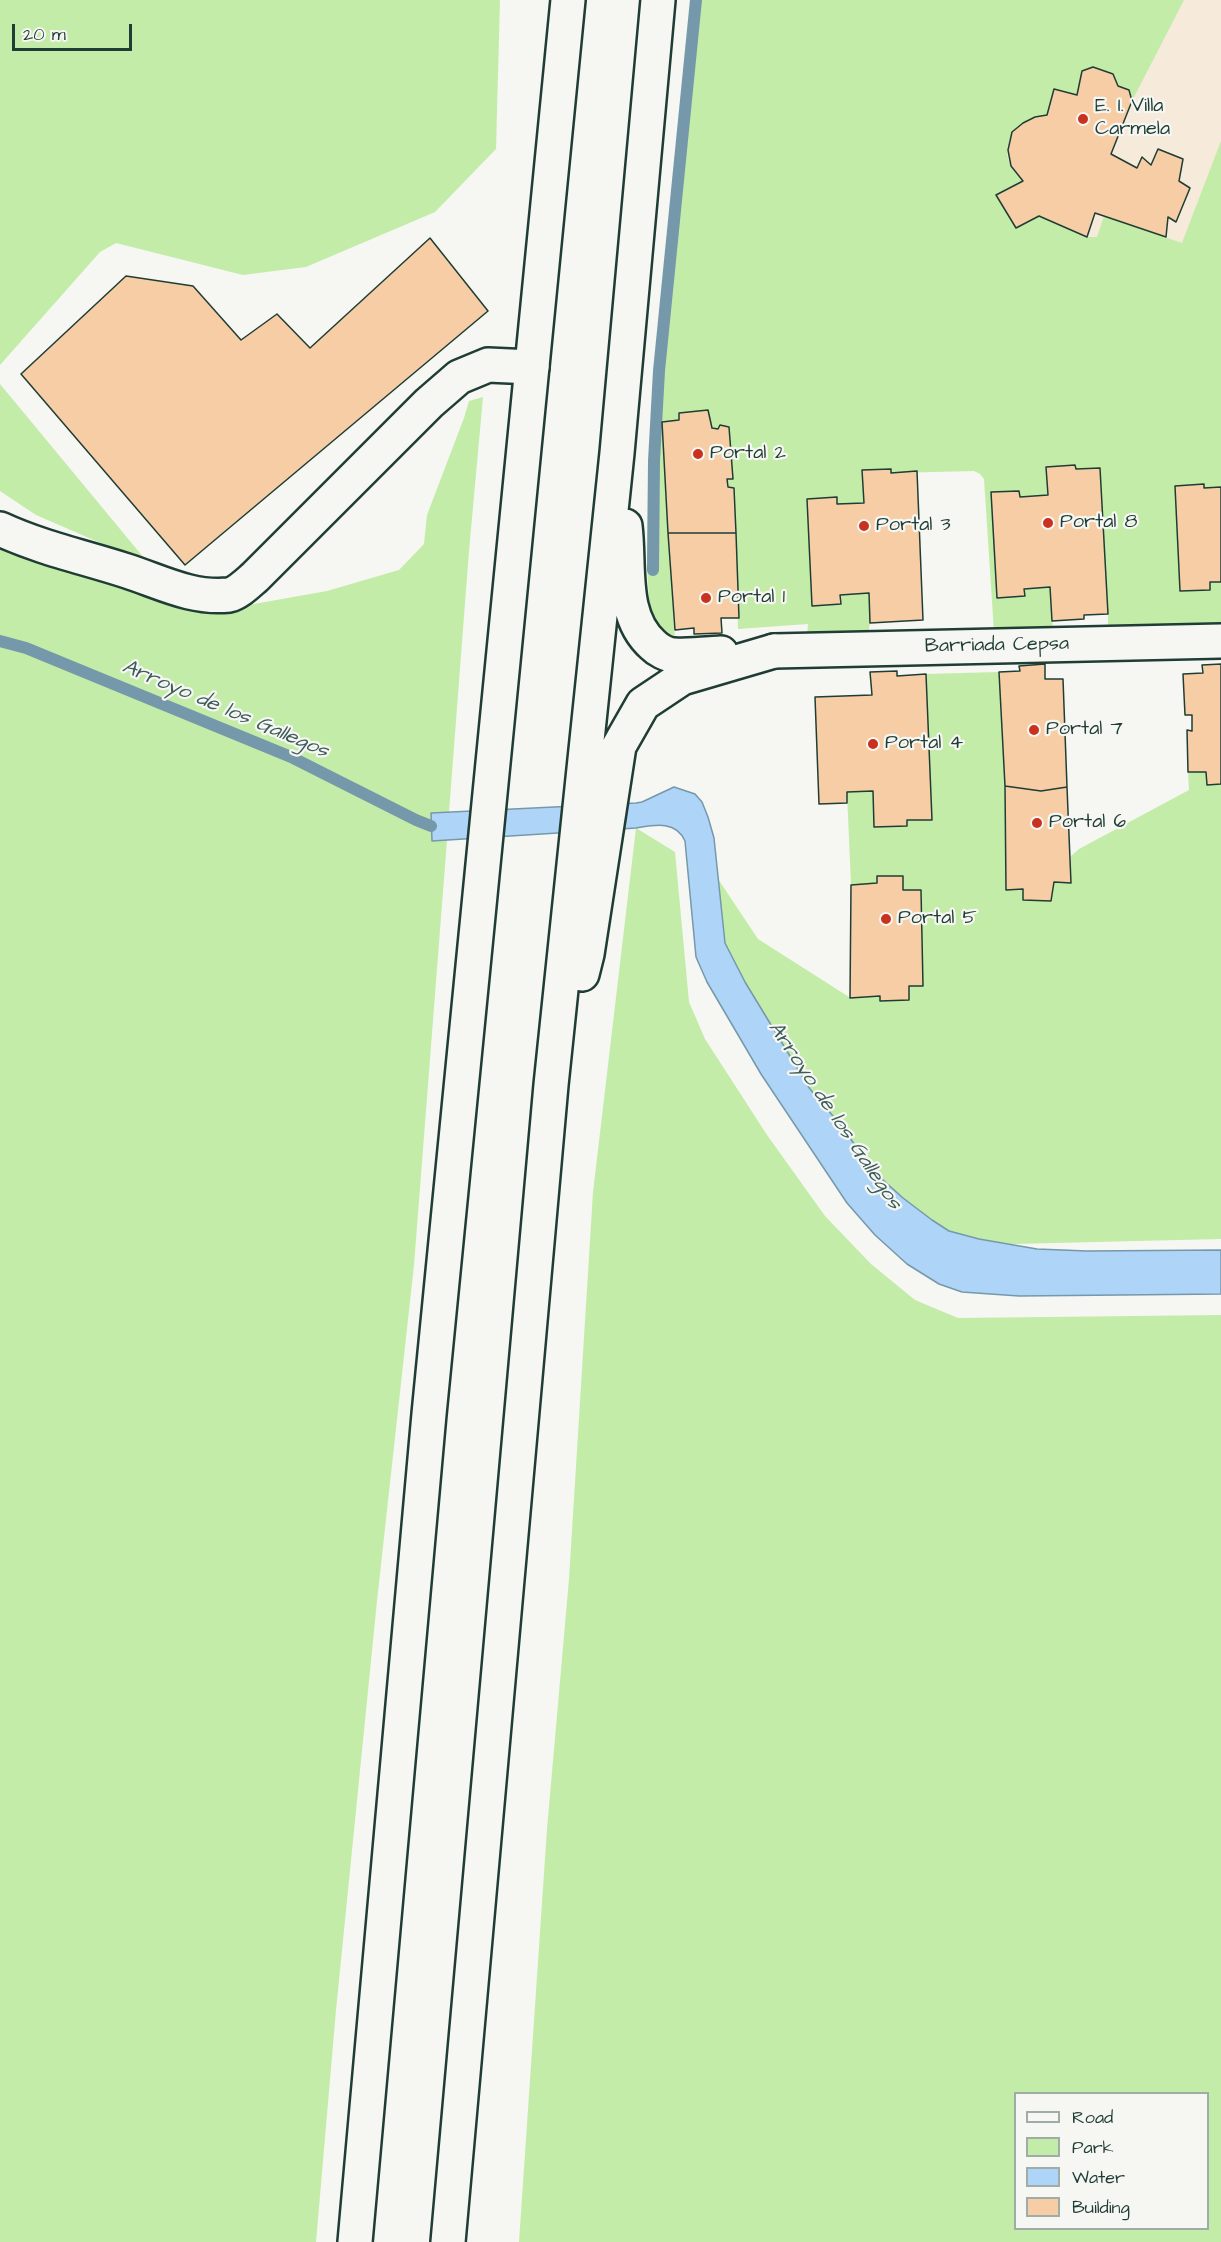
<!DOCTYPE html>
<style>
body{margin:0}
#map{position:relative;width:1221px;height:2242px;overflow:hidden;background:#f6f6f2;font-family:"Architects Daughter",sans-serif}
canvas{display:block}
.legend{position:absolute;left:1014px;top:2092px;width:195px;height:138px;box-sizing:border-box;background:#f6f6f2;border:2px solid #a0aca6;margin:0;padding:8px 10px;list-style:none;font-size:18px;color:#1f3d34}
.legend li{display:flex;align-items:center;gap:12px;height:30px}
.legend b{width:30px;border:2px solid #a0aca6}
.scale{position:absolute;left:12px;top:24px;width:120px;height:27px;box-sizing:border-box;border:3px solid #1f3d34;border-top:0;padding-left:8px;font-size:18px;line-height:21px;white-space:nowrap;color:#1f3d34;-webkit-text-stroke:4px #f6f6f2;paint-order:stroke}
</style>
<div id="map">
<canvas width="1221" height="2242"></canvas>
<ul class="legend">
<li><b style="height:8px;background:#f6f6f2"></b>Road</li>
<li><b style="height:16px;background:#c3eca8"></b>Park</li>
<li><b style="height:16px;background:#aed5f8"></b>Water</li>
<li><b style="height:16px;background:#f7cda6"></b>Building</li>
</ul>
<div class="scale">20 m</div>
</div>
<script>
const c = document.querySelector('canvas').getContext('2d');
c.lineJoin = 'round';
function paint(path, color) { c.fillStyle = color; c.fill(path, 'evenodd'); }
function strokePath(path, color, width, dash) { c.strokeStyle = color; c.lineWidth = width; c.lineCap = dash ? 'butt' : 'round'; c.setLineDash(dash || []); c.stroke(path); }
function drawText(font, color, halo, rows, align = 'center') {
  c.font = font + ' "Architects Daughter",sans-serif'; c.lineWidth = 4.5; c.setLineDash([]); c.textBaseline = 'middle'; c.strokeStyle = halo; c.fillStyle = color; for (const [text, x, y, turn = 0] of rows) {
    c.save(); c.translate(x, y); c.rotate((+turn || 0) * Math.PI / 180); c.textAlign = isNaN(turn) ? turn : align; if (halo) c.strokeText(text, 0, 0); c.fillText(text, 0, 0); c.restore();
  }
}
paint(new Path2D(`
 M984,0H1221V296L918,200Z`), '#f6eadb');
paint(new Path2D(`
 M0,0H500L496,149L435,212L306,267L243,275L116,243L100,252L0,365Z
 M692,0H1184L1132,101L1129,90L1118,86L1113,74L1093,67L1082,71L1077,95L1054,89L1047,115C1022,119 999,138 1010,165C1013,171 1019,176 1023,181L996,195L1016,228L1039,216L1087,237H1097L1104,216L1182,243L1221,141V487L1204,488V484L1175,486L1180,590L1210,582H1221V641L1108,644V614L1100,469H1076L1075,465L1046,467L1048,495L1020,497L1019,491L991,493L997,597L1025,596L1024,589L1050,587L1054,646L995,647L984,479L980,474L974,471L891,473V469L862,471L864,503L837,504L836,498L807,499L812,605L841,604L840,595L869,593L870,623L867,639L807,636L808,624L738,629L734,488L728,487L727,479L733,478L729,427L720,425L718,429L712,428L708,410L679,413L668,533L675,640L660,636L650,615L647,568L648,489L655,379Z
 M0,384L149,564L36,515L0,491Z
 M483,397L469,551L449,812L431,813L432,841L447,840L414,1265L377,1601L336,2010L316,2242H0V542L176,607H237L327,591L399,570L424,544L427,515L464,418L469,401Z
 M999,672L1005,780L1006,889H1023L1024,900H1051L1054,882L1071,883V856L1079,849L1189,790L1188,772H1206L1207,785L1221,784V1239L1012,1244L979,1239L949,1231L932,1220L903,1198L882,1179L865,1160L844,1129L810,1089L745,982L725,943L718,879L758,939L849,997L880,996L881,1001L909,1000V986L923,985L921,890H903L902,876H878L877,883L851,885L847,792L873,791L875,827L907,826V820H932L926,674Z
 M636,828L675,852L689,1002L705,1039L767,1135L825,1216L871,1264L915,1300L958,1318L1221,1315V2242H519L547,1829L569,1579L593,1192ZM1016,2094H1208V2228H1016Z`), '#c3eca8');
const water = new Path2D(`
 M674,787L695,794L702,802L708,817L714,838L725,943L745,982L810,1089L844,1129L865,1160L882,1179L903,1198L932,1220L949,1231L979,1239L1037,1249L1087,1251L1221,1250V1294L1019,1296L962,1292L939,1284L907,1264L875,1235L847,1203L761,1074L707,982L696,957L685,841C676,820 654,825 636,828L432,841L431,813L636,803L642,802Z`);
paint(water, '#aed5f8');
strokePath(water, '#7598aa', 1.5);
strokePath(new Path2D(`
 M653,570L654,461L659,371L696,0
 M0,641L26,648L291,757L416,820L431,826`), '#7598aa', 12);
const building = new Path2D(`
 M1093,67L1113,74L1118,86L1129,90L1132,101L1111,154L1137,168L1142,157L1151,165L1158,149L1183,159L1179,181L1190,188L1176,222L1168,217L1166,237L1095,213L1087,237L1039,216L1016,228L996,195L1023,181L1011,166L1008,150L1012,132L1023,123L1035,117L1047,115L1054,89L1077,95L1082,71Z
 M430,238L488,311L185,565L21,374L126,276L193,286L241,340L277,314L310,348Z
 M708,410L712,428L718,429L720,425L729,427L733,479H727L728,487L734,488L736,533H668L662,422L679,420V413Z
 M1075,465L1076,469L1100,468L1108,614L1084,615V619L1052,621L1050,587L1024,589L1025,596L997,598L991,492L1019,491L1020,497L1048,495L1046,467Z
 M891,469V473L917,471L923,620L870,623L869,593L840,595L841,604L812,606L807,499L837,497V504L864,503L862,470Z
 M1204,484V488L1221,487V582H1210V590L1180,591L1175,486Z
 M668,533H736L739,618H721L722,633L694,634V628L675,630Z
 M1045,664V679H1063L1067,787L1041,791L1005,786L999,672L1020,671L1019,666Z
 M1221,664V784L1207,785L1206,772H1188L1187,730L1192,731V715H1185L1183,674L1203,673L1202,665Z
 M897,671V676L926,674L932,820H907V826L874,827L873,791L847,792V803L819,804L815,697L872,695L870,672Z
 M1005,786L1041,791L1067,787L1071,883L1054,882L1051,901L1023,900V889L1006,890Z
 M877,876H903V890H921L923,986H909V1000L880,1001V996L850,998L851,885L877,883Z`);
paint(building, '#f7cda6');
strokePath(building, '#1f3d34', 1.5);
const minor = new Path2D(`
 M0,529C41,548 84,557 127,571C161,582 192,599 229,595C238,593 248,583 255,577L429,403L459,377L488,365L532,367`);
const tertiary = new Path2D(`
 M774,651L1221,641`);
const trunk = new Path2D(`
 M625,526C630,566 620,616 653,645C658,650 667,655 674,655C689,656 706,654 721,653
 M582,974L587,954L619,746L643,704L682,678L774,651
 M355,2242L429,1414L568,0
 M448,2242L551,1085L617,453L658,0`);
strokePath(minor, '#1f3d34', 38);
strokePath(tertiary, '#1f3d34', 38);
strokePath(trunk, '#1f3d34', 38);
strokePath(minor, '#f6f6f2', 33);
strokePath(tertiary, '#f6f6f2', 33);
strokePath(trunk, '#f6f6f2', 33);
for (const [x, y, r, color] of [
 [1083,119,6,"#c8321e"],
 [698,454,6,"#c8321e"],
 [1048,523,6,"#c8321e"],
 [864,526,6,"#c8321e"],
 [706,598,6,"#c8321e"],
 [1034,730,6,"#c8321e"],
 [873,744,6,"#c8321e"],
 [1037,823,6,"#c8321e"],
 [886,919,6,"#c8321e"]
]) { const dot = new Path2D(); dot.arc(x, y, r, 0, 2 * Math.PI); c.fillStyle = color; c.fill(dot); strokePath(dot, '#f6f6f2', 2); }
drawText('20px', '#1f3d34', '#f6f6f2', [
 ["E. I. Villa",1095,107],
 ["Carmela",1095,130],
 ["Portal 2",710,454],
 ["Portal 8",1060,523],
 ["Portal 3",876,526],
 ["Portal 1",718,598],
 ["Portal 7",1046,730],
 ["Portal 4",885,744],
 ["Portal 6",1049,823],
 ["Portal 5",898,919]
], 'left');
drawText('20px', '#1f3d34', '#f6f6f2', [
 ["Barriada Cepsa",997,646,-1]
]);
drawText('italic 21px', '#3c5b5b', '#f6f6f2', [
 ["Arroyo de los Gallegos",225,710,23],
 ["Arroyo de los Gallegos",834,1116,56]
]);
</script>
